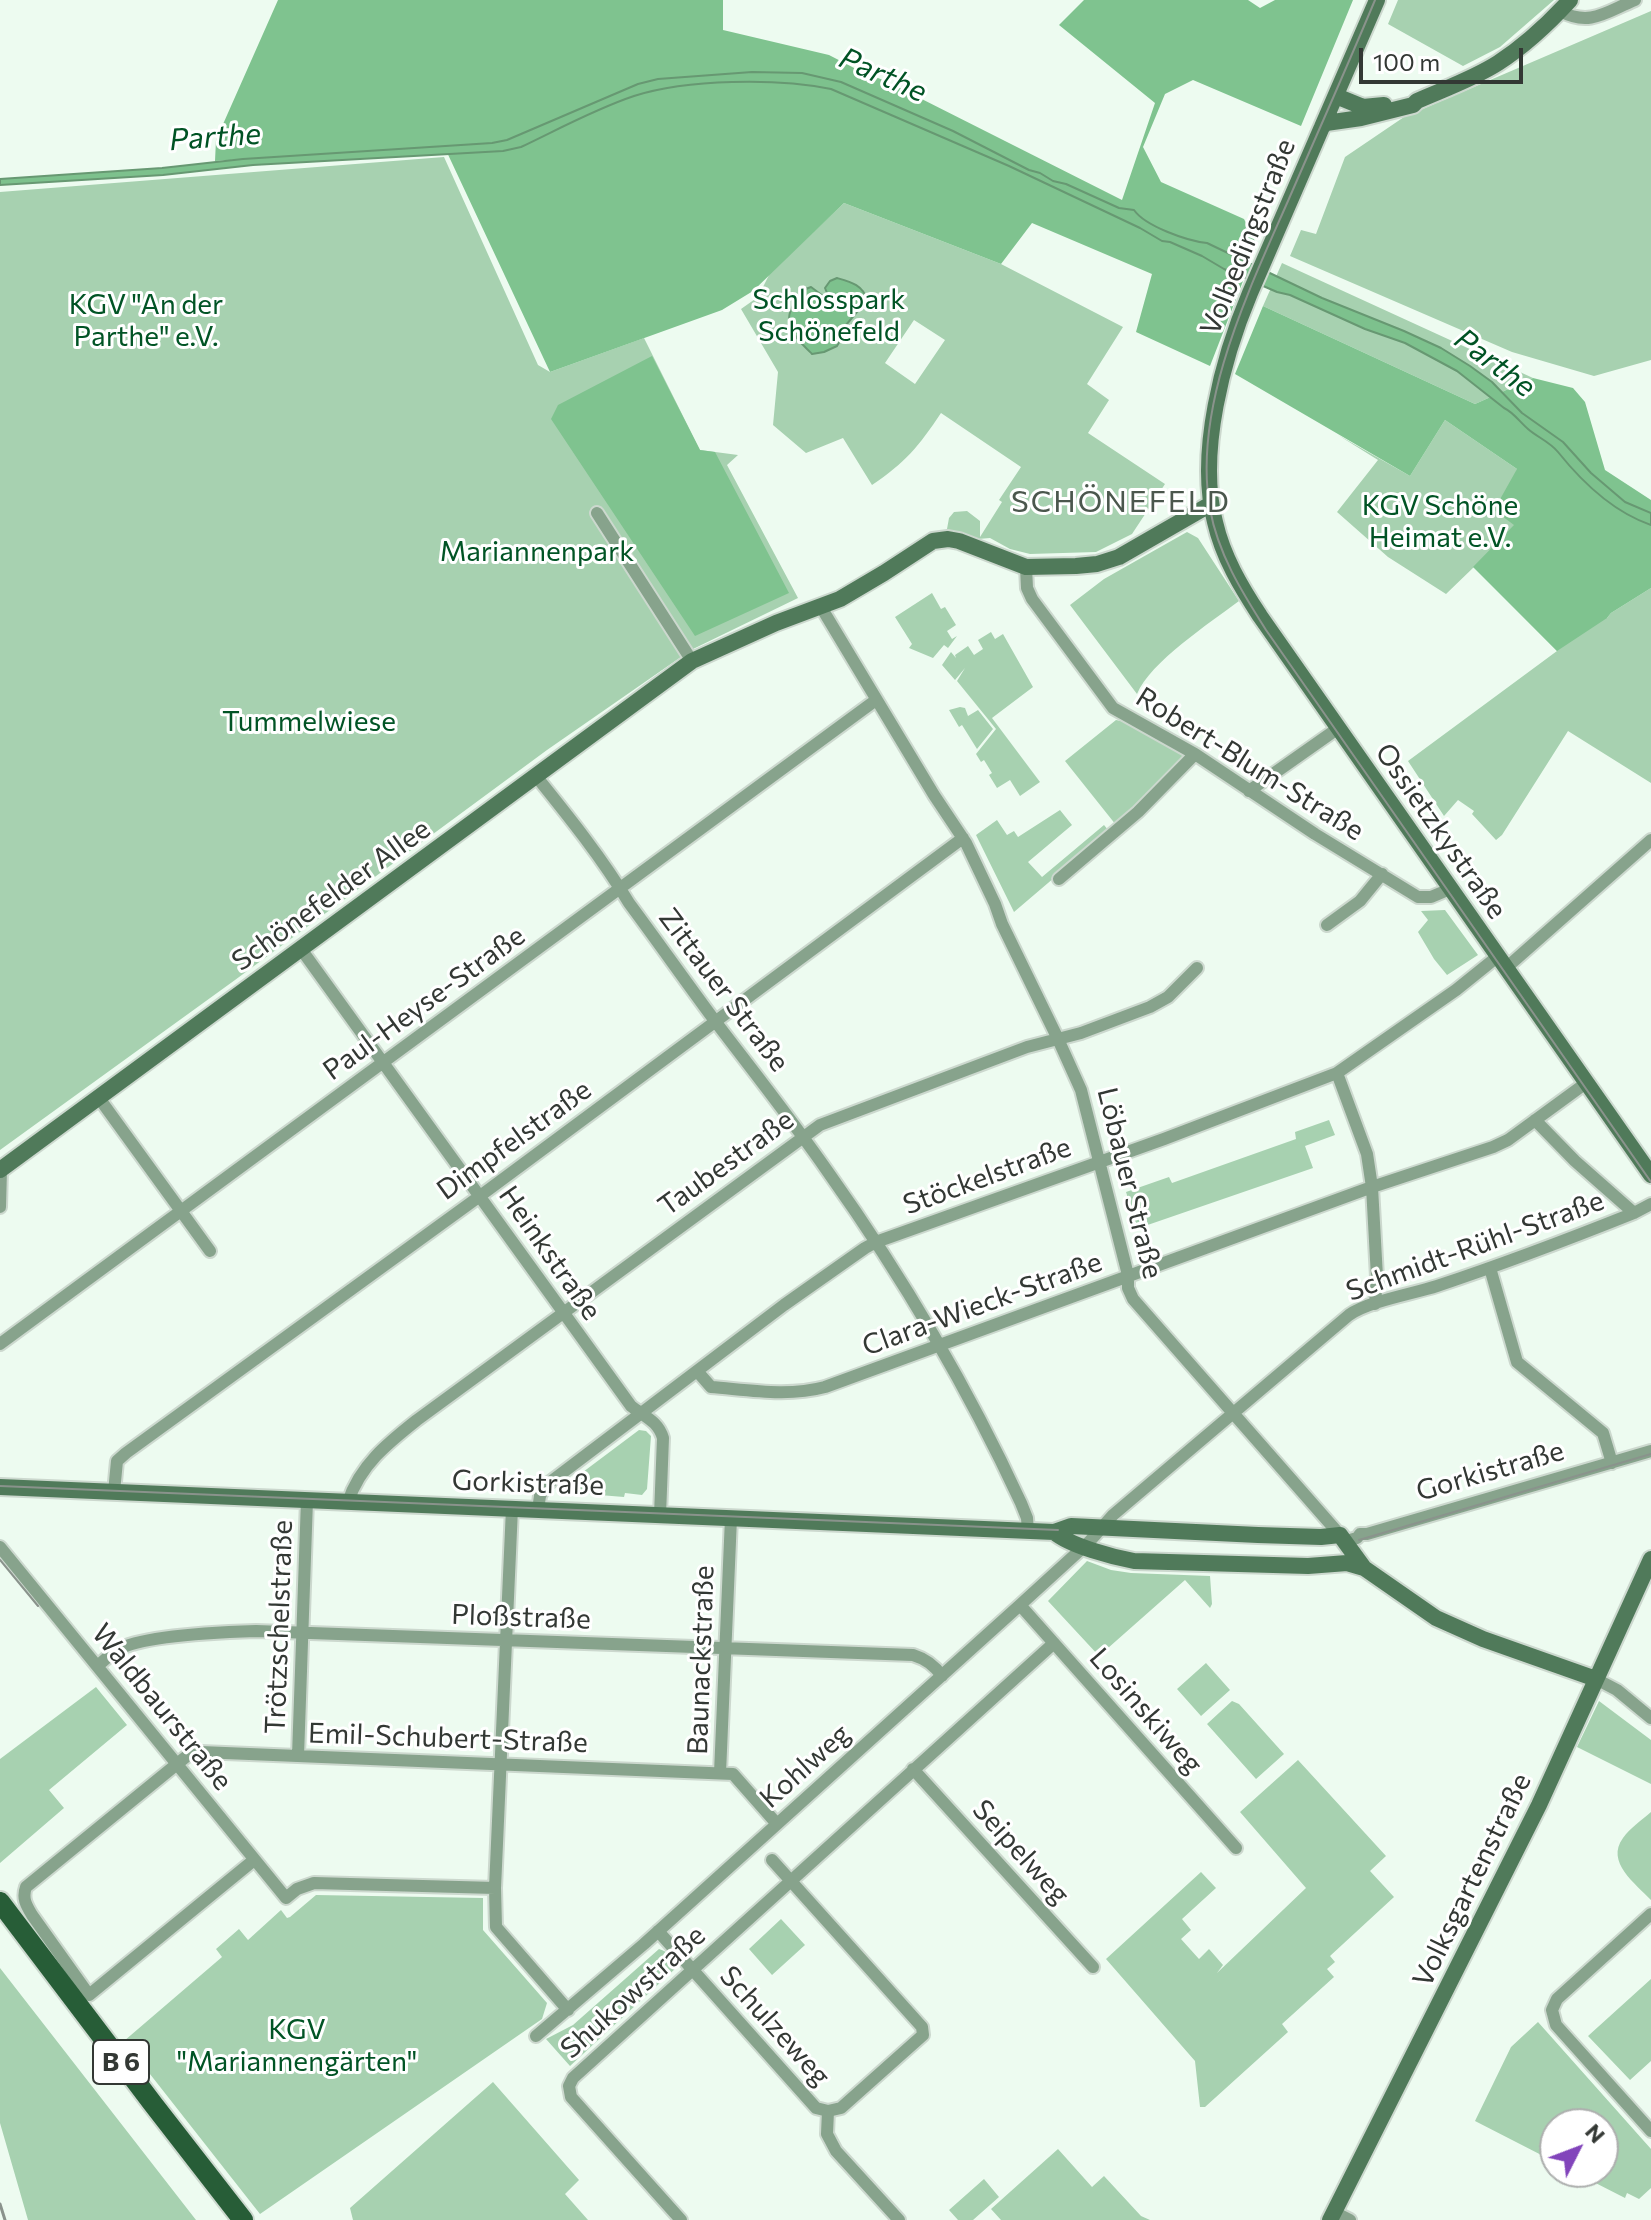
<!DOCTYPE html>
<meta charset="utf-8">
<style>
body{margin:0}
#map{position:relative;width:1651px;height:2220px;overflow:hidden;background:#edfbf0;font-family:Commissioner,sans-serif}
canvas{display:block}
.north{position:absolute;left:1539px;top:2108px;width:80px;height:80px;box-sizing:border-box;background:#fff;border:2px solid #adafae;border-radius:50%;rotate:48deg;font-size:22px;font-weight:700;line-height:32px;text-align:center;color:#333834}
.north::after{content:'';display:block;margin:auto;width:28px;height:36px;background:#8245bb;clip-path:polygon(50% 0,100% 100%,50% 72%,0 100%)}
.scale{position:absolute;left:1359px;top:48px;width:164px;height:36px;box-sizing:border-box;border:4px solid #333834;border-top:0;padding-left:10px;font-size:24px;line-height:28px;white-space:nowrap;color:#333834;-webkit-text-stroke:6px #fff;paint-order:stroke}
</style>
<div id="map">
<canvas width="1651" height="2220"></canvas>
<div class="north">N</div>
<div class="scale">100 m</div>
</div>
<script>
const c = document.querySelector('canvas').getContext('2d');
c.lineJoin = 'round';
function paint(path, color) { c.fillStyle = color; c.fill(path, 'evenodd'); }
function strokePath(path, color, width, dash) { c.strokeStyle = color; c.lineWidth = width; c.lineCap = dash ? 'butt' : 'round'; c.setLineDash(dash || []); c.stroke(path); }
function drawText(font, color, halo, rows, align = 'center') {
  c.font = font + ' Commissioner,sans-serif'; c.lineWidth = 6; c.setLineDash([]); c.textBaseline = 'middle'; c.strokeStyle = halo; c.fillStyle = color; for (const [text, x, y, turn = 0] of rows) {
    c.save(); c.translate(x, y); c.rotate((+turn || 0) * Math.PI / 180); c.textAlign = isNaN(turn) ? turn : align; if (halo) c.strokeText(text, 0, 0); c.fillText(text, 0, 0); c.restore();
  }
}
paint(new Path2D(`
 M1398,0H1554L1500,47L1463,66L1388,24Z
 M1651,11V360L1594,376L1512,352L1290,256L1301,230L1316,234L1345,157L1404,117Z
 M444,157L538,365L550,372L644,338L700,450L738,455L727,465L798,598L691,650L547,750L235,980L0,1150V192Z
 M844,203L1001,264L1123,327L1087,384L1109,400L1088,433L1165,484L1132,534L1096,552L1030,554L1010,549L990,538L978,539L947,529L949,518L954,512L967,511L980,521V537L1002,502L999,500L1021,467L941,413C919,446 905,463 872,485L843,438L806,453L773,425L778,372L741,309L758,297L770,273ZM914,320L945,340L915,384L885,363Z
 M1282,263L1533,378L1475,404L1263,306Z
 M1445,420L1517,469L1514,525L1607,618L1611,613L1651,588V783L1568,731L1502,835L1496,840L1472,814L1474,811L1458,800L1444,816L1408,761L1557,651L1474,567L1446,594L1388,557L1337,512L1378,460L1338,435L1410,476Z
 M1187,532L1198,538L1239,601C1210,623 1150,662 1137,694L1070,605L1104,579Z
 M932,593L941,609L945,607L956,625L947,631L952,639L957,636L948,648L944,645L933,658L909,648L912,644L895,617Z
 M991,632L995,639L1003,634L1033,687L992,718L1040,782L1020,796L1010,780L997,788L989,775L992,773L984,760L981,762L976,754L996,729L957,681L965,668L955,680L942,665L951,652L956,658L955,655L968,646L974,655L983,649L978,640Z
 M960,707L965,708L968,716L978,710L993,729L977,749L962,725L959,727L949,710Z
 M1116,720L1135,724L1188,754L1148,797L1116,825L1065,761Z
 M1060,810L1072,825L1028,862L1042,877L1104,825L1109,831L1014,912L976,835L997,820L1007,835L1014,831L1018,837Z
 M1445,910L1478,955L1447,975L1434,959L1418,932L1428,920L1421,911Z
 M1329,1120L1335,1135L1305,1146L1313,1168L1136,1229L1126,1199L1128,1198L1126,1192L1169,1177L1172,1183L1296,1139L1295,1132Z
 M639,1430L646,1431L651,1436L647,1489L642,1495L625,1493L624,1497L575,1493C570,1488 570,1484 575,1478Z
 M1087,1561L1111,1570L1131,1573L1210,1576L1212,1604L1210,1608L1185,1580L1099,1656L1048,1601Z
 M1206,1663L1230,1690L1201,1716L1177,1689Z
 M96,1687L127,1725L49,1790L64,1808L0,1863V1759Z
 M1232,1701L1239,1704L1284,1754L1256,1779L1207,1724Z
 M1599,1701L1651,1740V1784L1577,1747Z
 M1298,1760L1386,1856L1370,1871L1394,1897L1330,1956L1335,1962L1327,1969L1334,1977L1282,2024L1288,2032L1205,2107H1200L1195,2061L1106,1959L1201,1872L1216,1888L1182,1919L1191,1930L1181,1939L1199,1959L1209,1949L1223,1965L1217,1973L1306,1888L1240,1812Z
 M1651,1812V1900C1636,1884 1605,1862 1623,1838C1630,1828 1642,1820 1651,1812Z
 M316,1895L483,1898V1930L547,2003L542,2019L260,2214L124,2041L222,1957L216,1949L239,1929L248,1940L281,1910L287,1918L290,1917Z
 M781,1919L805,1945L772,1975L749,1949Z
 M659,1949C669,1952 673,1958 676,1968L570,2066L546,2039L573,2025Z
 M0,1968L196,2220H28L0,2123Z
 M1651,1979V2061L1630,2080L1588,2036Z
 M1538,2022L1651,2149V2188L1639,2199L1627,2193L1625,2198L1574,2172H1603V2124H1555V2162L1475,2121L1511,2047Z
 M493,2082L579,2180L565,2194L588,2220H353L350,2208Z
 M1058,2149L1092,2187L1104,2176L1141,2216L1150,2220H1001L991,2209Z
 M984,2179L999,2197L973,2220H958L949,2210Z`), '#a7d1b0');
paint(new Path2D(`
 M278,0H723V30L829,55L858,70L888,82L1122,200L1155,103L1059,25L1084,0H1248L1260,8L1275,0H1353L1301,126L1193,80L1165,94L1143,147L1161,182L1244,219L1257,245L1210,366L1136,332L1152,274L1032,223L1001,264L844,203L753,291L722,310L550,372L444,146L215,161L216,140Z
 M1263,306L1475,404L1533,378L1573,388L1585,402L1605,470L1651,500V588L1611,613L1607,618L1557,651L1473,567L1514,525L1494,510L1517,469L1445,420L1410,476L1235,374Z
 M652,356L700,450L715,452L789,593L695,636L551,419L558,405Z`), '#7fc38f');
const water = new Path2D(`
 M752,72L802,73L841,82L953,131L1029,170L1040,173L1053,181L1066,184L1119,208L1134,210C1145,226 1187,241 1207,243L1322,298L1404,331L1441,348L1470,366L1492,382L1522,413L1563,442L1591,473L1625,502L1651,513V525C1613,512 1582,482 1558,452C1550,442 1537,437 1528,429C1520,422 1513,412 1504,408L1457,371L1405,343L1365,329L1290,295L1277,292L1224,269L1202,256L1170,242L1162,241L1140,228L1009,166L831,89C777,78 687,79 634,96C595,109 557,130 521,147L503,151L253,165L163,175L0,185V179L162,168L243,159L492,143L507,140L638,84L658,79Z
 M837,278C851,282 863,285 867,300L846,325L841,339L837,346L824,352L812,354C794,336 779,323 797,299C801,292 804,289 811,287L823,296L827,293L825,288L830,281Z`);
paint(water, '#7dc18d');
strokePath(water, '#679872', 2);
const minor = new Path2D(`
 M1560,11C1590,27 1606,12 1635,0
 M597,513L692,661
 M1026,567L1027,588L1032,599L1113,708L1195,754L1315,834L1418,897H1431L1450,889
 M821,607L934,795L966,843L995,904L1002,924L1058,1039L1081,1090L1128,1275V1288L1133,1299L1340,1535
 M536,776C569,817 602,858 629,903C658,942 686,982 715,1021C753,1071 792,1120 828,1172C902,1276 967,1386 1021,1503L1027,1518L1028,1531
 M1249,791L1337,729
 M1059,879L1138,812L1195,754
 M1327,925L1360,901L1382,874
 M301,949L631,1406C645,1417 658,1421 663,1438L660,1515
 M1506,968L1651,840
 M1337,1073L1367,1154L1372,1187L1377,1277L1375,1304
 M99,1098L210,1251
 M1535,1120L1575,1161L1634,1213
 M0,1207L1,1169
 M1490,1268L1517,1362L1603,1433L1612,1463
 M0,1344L876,700
 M697,1371L711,1387C749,1390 788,1397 825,1387L1372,1187L1493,1147L1508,1140L1586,1083
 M114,1492L117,1461L126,1453L480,1196L963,838
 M348,1502C360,1465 388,1443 417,1420L820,1125L1027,1047L1081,1033L1150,1007L1168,997L1197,968
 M512,1508L495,1888L496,1927L568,2010
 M538,1510L540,1496L545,1486L784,1305L865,1248L876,1242L1164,1139L1337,1073L1456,990L1497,957
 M1346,1541L1357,1538L1360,1534H1367L1651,1451
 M0,1547L286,1898L297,1889L314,1883L495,1888
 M1020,1605L1236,1848
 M97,1666C104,1661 110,1654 117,1650C143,1635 224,1632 256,1631L913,1655C926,1659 934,1665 942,1676
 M1596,1679L1617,1690L1651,1718
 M298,1756L307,1500
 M913,1769L1093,1967
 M720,1773L731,1518
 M254,1860L89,1995L32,1915C26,1905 22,1898 26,1887L177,1764L187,1756L201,1752L733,1774L777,1824
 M1651,1914L1557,1999L1552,2010L1556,2025L1651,2131
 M658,1931L816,2108L828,2111L841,2108L923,2035L922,2027L772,1860
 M536,2036L644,1944L1020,1605L1089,1542L1113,1515L1349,1315C1369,1301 1412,1294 1437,1286C1503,1264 1569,1239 1634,1213L1651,1204
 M828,2111L827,2134L836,2151L899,2220
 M1334,2212L1350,2220
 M681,2220L571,2097L569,2086L573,2078L1054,1643`);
const secondary = new Path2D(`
 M1377,0L1250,293C1223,357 1197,453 1215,522C1223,557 1241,587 1260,616L1651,1175
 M1336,96L1363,107L1384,105
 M1322,127L1326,123L1361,118L1413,105L1417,101C1444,89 1473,79 1498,63C1524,46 1549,23 1570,0
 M0,1170L692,661L776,623L840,599L884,573L933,541L948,539L959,541L1026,567L1076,566L1097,564L1119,557L1211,504
 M0,1487L1054,1532L1071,1526L1258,1535L1321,1537L1340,1535L1364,1568L1436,1618L1483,1639L1596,1679
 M1054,1532C1070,1546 1113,1557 1134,1561L1308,1566L1347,1563L1364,1568
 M1330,2220L1539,1805L1651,1559`);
const primary = new Path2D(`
 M0,1902L153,2104L243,2220`);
strokePath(minor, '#ccd8ce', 16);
strokePath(secondary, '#ccd8ce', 20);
strokePath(primary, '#ccd8ce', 24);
strokePath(minor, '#87a38c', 12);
strokePath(secondary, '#507a5a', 16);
strokePath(primary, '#275d37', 20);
strokePath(new Path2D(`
 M1375,0C1347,67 1317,134 1288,201C1248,292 1192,407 1210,509C1218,554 1242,592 1266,630L1651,1182
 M0,1486L1058,1530
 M1359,1540L1651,1454
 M0,1560L38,1606`), '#8a938c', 2);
strokePath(new Path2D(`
 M0,2204L5,2220`), '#8a938c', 3);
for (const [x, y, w] of [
 [121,2062,56]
]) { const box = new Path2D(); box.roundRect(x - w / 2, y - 22, w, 44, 6); c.fillStyle = '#fff'; c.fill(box); strokePath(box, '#333834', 2); }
drawText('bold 26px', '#333834', null, [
 ["B 6",121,2062]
]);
drawText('28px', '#333834', '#fff', [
 ["Volbedingstraße",1248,237,-68],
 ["Robert-Blum-Straße",1250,764,32],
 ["Ossietzkystraße",1441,831,55],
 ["Schönefelder Allee",331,895,-36],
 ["Zittauer Straße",724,990,53],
 ["Paul-Heyse-Straße",424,1003,-36],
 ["Dimpfelstraße",514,1140,-36],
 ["Taubestraße",726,1163,-36],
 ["Stöckelstraße",987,1176,-20],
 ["Löbauer Straße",1130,1183,76],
 ["Schmidt-Rühl-Straße",1475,1246,-20],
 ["Heinkstraße",550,1253,55],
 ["Clara-Wieck-Straße",982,1304,-20],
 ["Gorkistraße",1490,1471,-16],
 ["Gorkistraße",528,1483,2],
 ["Ploßstraße",521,1617,2],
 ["Trötzschelstraße",279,1627,-88],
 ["Baunackstraße",701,1660,-88],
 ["Waldbaurstraße",162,1707,51],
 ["Losinskiweg",1146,1711,49],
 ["Emil-Schubert-Straße",448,1738,2],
 ["Kohlweg",805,1766,-42],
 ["Seipelweg",1021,1852,48],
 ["Volksgartenstraße",1472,1880,-64],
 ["Shukowstraße",633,1992,-42],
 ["Schulzeweg",775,2026,48]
]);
drawText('28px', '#015425', '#fff', [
 ["Schlosspark",829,300],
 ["Schönefeld",829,332],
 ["KGV \"An der",146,305],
 ["Parthe\" e.V.",146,337],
 ["KGV Schöne",1440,506],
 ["Heimat e.V.",1440,538],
 ["Mariannenpark",537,552],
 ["Tummelwiese",309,722],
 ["KGV",297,2030],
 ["\"Mariannengärten\"",297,2062]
]);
drawText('italic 30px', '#005324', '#fff', [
 ["Parthe",883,75,24],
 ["Parthe",215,137,-4],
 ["Parthe",1495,363,37]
]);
c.letterSpacing = '2px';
drawText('30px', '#4b574d', '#fff', [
 ["SCHÖNEFELD",1121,502]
]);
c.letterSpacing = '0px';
</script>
